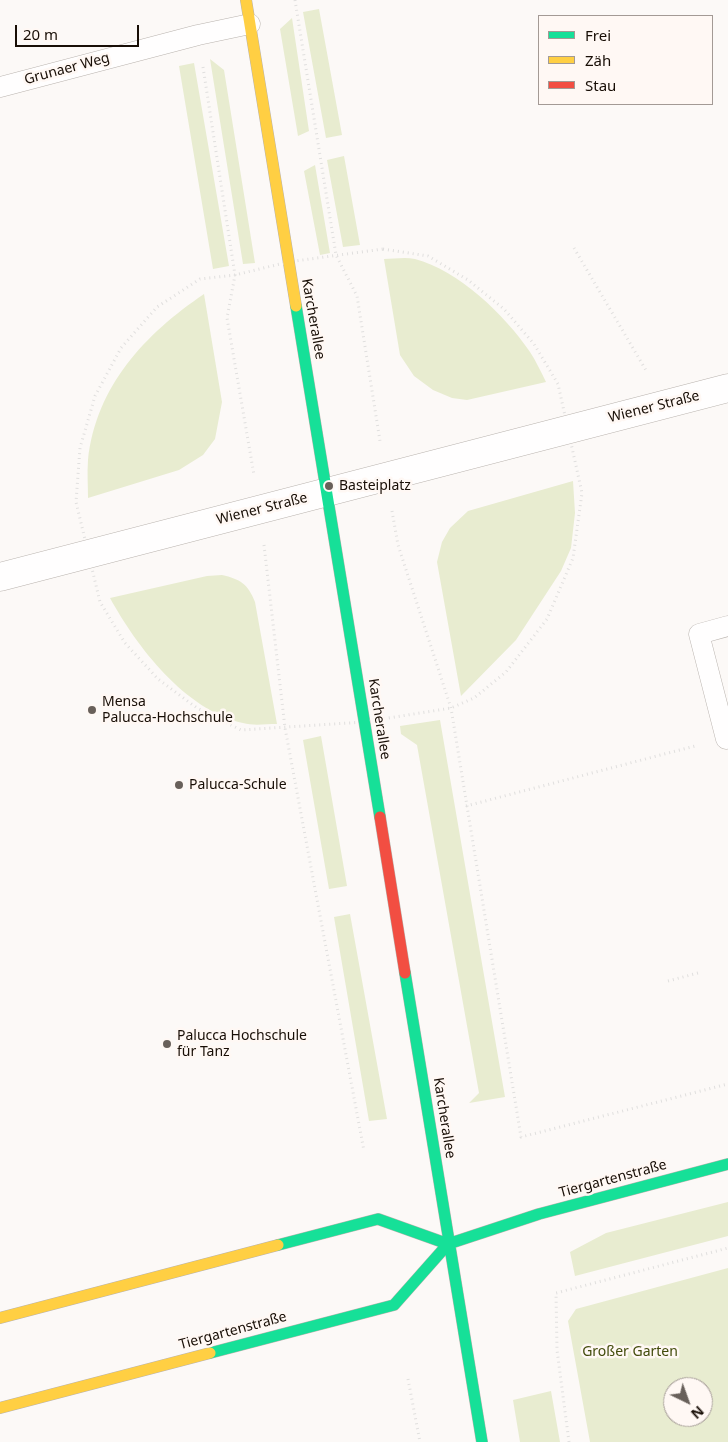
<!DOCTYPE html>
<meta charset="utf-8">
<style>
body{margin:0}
#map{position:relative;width:728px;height:1442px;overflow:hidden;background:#fcf9f7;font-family:"Noto Sans",sans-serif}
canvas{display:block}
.legend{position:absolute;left:538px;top:15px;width:175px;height:90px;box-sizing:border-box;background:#fff8f4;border:1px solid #a39a95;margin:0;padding:6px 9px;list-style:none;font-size:15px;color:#180e06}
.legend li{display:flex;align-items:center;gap:10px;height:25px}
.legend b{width:25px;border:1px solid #a39a95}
.north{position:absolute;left:663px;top:1377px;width:50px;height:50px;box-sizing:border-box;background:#fff8f4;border:1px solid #a39a95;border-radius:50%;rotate:138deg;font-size:14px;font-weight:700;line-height:20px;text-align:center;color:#180e06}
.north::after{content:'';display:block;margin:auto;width:18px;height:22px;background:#68605a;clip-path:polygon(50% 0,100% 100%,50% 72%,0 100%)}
.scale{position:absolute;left:15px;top:25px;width:124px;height:22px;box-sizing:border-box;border:2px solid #180e06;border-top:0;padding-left:6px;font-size:15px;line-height:18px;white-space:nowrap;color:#180e06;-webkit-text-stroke:4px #fff8f4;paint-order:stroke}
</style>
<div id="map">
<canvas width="728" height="1442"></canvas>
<ul class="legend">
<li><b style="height:6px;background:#16e098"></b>Frei</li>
<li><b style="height:6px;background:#ffcf43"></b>Zäh</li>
<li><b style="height:6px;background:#f24e42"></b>Stau</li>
</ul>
<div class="north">N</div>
<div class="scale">20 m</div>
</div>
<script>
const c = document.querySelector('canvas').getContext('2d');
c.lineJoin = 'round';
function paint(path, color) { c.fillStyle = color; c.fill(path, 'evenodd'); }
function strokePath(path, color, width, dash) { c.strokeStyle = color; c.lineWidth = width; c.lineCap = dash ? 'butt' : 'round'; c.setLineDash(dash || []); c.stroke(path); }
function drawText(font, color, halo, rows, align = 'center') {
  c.font = font + ' "Noto Sans",sans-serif'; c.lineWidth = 5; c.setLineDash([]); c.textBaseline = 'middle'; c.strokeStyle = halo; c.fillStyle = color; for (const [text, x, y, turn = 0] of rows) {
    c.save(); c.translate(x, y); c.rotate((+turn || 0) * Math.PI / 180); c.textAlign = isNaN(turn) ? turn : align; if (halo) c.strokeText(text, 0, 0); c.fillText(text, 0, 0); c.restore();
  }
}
paint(new Path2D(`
 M319,9L342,135L326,138L303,12Z
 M292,18L309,131L298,136L280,29Z
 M210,59L224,70L255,263L243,264Z
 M194,63L229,266L213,269L179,66Z
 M344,156L360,245L343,247L327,160Z
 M315,165L330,253L320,255L304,171Z
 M384,259C393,259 405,257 415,259C458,270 505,315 530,352C536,361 541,372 546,382L467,400L452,398L433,390L414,376L400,355Z
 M204,294L222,402L215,439L203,455L179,470L88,498C88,486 87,473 88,460C96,386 145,334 204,294Z
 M573,481L575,513L571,548L561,571L516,640L461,696L437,562L442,542L450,528L468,511Z
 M222,575C240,579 248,584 255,602L277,724C266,724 253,726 243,723C185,710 137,647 110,598L207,576Z
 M440,720L505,1097L469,1103L479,1093L417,745L401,734L400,726Z
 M321,736L347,886L329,889L303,740Z
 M350,914L387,1119L369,1121L334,917Z
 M728,1202V1236L575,1276L570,1252L606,1233Z
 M728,1268V1442H590L568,1321L576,1309ZM673,1387H703V1417H673Z
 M551,1391L560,1442H520L513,1400Z`), '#e8ecd0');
const lane = new Path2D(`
 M0,87L198,35L250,24
 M726,739L699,634L728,626`);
const street = new Path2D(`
 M0,577L728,388`);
const fast = new Path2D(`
 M296,306L380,817
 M405,973L482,1442
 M278,1245L378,1219L448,1244
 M210,1353L394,1305L448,1244L539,1214L728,1164`);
const slow = new Path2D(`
 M246,0L296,306
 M0,1318L278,1245
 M0,1408L210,1353`);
const jam = new Path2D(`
 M380,817L405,973`);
strokePath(lane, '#b9b3ae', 21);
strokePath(street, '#b9b3ae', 29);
strokePath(fast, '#b9b3ae', 12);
strokePath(slow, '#b9b3ae', 12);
strokePath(jam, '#b9b3ae', 12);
strokePath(new Path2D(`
 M295,0L336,255L357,296L380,441
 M203,67L235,275L227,318L254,475
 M574,248L647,372
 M383,249L428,256L468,280L504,309L534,344L558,384L582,493L573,558L547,619L506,672L474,698L451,708L364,722L241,730L197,708L158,679L125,643L100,602L76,502L80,448L95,396L121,348L157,307L200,279L235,275L288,262Z
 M392,511L398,545L451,708L521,1137L728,1084
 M264,545L285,728L364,1151
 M466,806L695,746
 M668,981L698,973
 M408,1379L420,1442
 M569,1442L557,1350L556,1293L728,1248`), '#e0dfde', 3, [1, 4]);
strokePath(lane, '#fffefe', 20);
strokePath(street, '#fffefe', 28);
strokePath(fast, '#16e098', 11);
strokePath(slow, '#ffcf43', 11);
strokePath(jam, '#f24e42', 11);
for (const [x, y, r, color] of [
 [329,486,5,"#68605a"],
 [92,710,5,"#68605a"],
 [179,785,5,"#68605a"],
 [167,1044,5,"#68605a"]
]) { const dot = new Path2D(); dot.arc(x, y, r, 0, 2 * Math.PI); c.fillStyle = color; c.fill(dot); strokePath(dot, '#fff8f4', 2); }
drawText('14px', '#180e06', '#fff8f4', [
 ["Grunaer Weg",67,69,-15],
 ["Karcherallee",313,319,80],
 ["Wiener Straße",654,407,-14],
 ["Wiener Straße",262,509,-14],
 ["Karcherallee",379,719,81],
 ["Karcherallee",444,1118,81],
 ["Tiergartenstraße",613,1179,-15],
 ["Tiergartenstraße",233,1331,-15]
]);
drawText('14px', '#180e06', '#fff8f4', [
 ["Basteiplatz",339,486],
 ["Mensa",102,702],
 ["Palucca-Hochschule",102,718],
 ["Palucca-Schule",189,785],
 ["Palucca Hochschule",177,1036],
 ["für Tanz",177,1052]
], 'left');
drawText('14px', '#434c0c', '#fff8f4', [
 ["Großer Garten",630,1352]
]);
</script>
